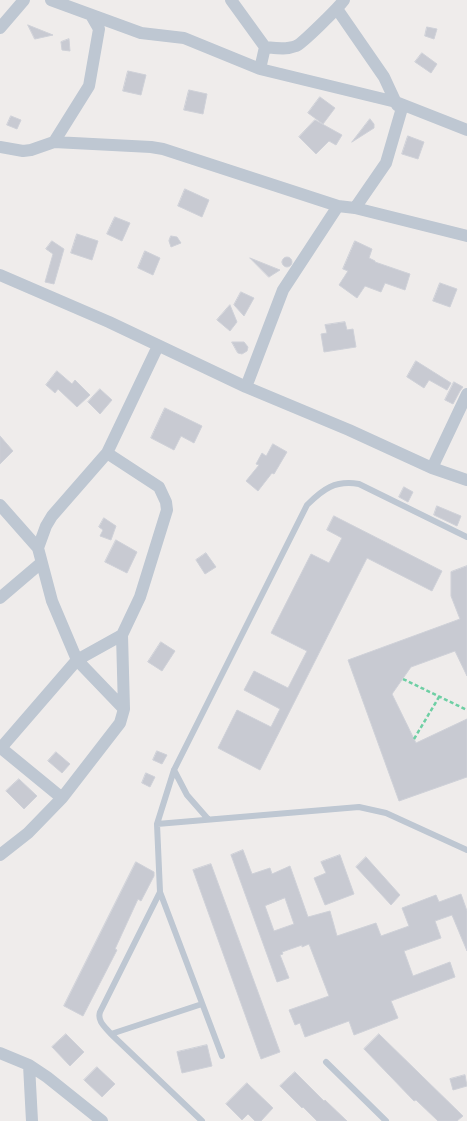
<!DOCTYPE html>
<style>
body{margin:0}
canvas{display:block;background:#efeceb}
</style>
<canvas width="467" height="1121"></canvas>
<script>
const c = document.querySelector('canvas').getContext('2d');
c.lineJoin = 'round';
function paint(path, color) { c.fillStyle = color; c.fill(path, 'evenodd'); }
function strokePath(path, color, width, dash) { c.strokeStyle = color; c.lineWidth = width; c.lineCap = dash ? 'butt' : 'round'; c.setLineDash(dash || []); c.stroke(path); }
const building = new Path2D(`
 M28,25L53,35L35,39Z
 M427,27L437,29L434,39L425,36Z
 M69,39L70,51L62,50L61,42Z
 M422,53L437,64L431,73L415,62Z
 M128,71L146,75L141,95L123,91Z
 M189,90L207,94L203,114L184,110Z
 M320,97L335,108L323,124L308,113Z
 M11,116L21,120L17,129L7,125Z
 M370,119L374,124V128L352,142Z
 M315,120L342,135L336,145L329,141L316,154L299,137Z
 M408,136L424,142L418,159L402,154Z
 M185,189L209,200L202,217L178,206Z
 M115,217L130,223L122,241L107,234Z
 M77,234L98,241L92,260L71,253Z
 M171,236L177,237L181,243L171,247L169,241Z
 M52,241L64,249L54,284L45,282L53,254L46,249Z
 M355,241L372,249L369,258L375,261V262L410,274L405,290L385,283L381,292L365,286L357,298L339,285L348,271L343,269Z
 M145,251L160,258L153,275L138,268Z
 M282 262a5 5 0 1 1 10 0a5 5 0 1 1-10 0Z
 M250,258L280,270L269,277Z
 M440,283L457,289L450,307L433,301Z
 M241,292L254,298L244,316L234,305Z
 M230,305L237,322L230,331L217,320Z
 M345,322L347,330L353,329L356,347L324,352L321,334L327,333L325,325Z
 M232,342H244L248,347L247,351L242,354L238,353Z
 M416,361L451,383L447,390L429,380L424,388L407,377Z
 M57,371L72,384L75,380L90,395L77,407L58,389L55,393L46,385Z
 M454,382L463,387L460,391L453,404L445,400Z
 M100,389L112,400L100,414L88,402Z
 M165,408L202,426L194,443L181,436L174,450L151,438Z
 M0,436L13,451L0,464Z
 M273,444L287,452L274,474L272,473L258,491L246,481L259,465L256,464L262,453L266,456Z
 M404,487L413,492L408,502L399,497Z
 M437,506L461,516L457,526L434,515Z
 M334,516L442,571L432,591L367,558L260,770L218,748L237,710L271,727L280,709L244,690L254,671L288,688L307,651L271,633L311,554L329,563L342,538L327,530Z
 M104,518L116,526L111,540L100,536L103,530L99,527Z
 M116,540L137,552L127,573L105,562Z
 M206,553L216,567L205,574L196,560Z
 M467,566V676L455,651L411,667L392,694L416,743L467,719V777L399,801L348,660L460,619L451,596V572Z
 M161,642L175,651L162,671L148,662Z
 M157,751L167,755L162,764L153,760Z
 M56,752L70,764L62,773L48,761Z
 M146,773L155,777L150,787L142,783Z
 M19,779L37,796L24,809L6,791Z
 M243,850L252,874L270,868L272,874L290,866L308,917L330,911L337,936L376,923L381,936L409,926L402,908L436,895L439,902L461,894L467,911V951L452,915L435,921L441,938L404,951L413,976L450,962L455,977L391,1001L398,1018L354,1035L349,1021L305,1037L300,1023L295,1025L289,1010L329,996L309,944L302,947V945L282,952L283,954L280,955L289,978L277,982L231,855ZM285,898L294,924L274,931L265,906Z
 M340,855L354,894L325,905L314,878L326,873L321,862Z
 M366,857L400,895L391,905L356,867Z
 M136,862L154,872V876L141,901L138,899L115,949L117,950L83,1016L64,1006Z
 M211,864L280,1052L261,1059L193,870Z
 M66,1034L84,1052L70,1066L52,1047Z
 M379,1034L463,1116L457,1121H438L416,1100L414,1101L364,1049Z
 M207,1045L212,1066L182,1073L177,1052Z
 M97,1067L115,1084L102,1097L84,1080Z
 M295,1072L324,1101L325,1100L347,1121H317L303,1107L302,1108L280,1086Z
 M465,1075L467,1086L453,1090L450,1079Z
 M247,1083L273,1108L261,1121H255L248,1114L242,1120L226,1104Z`);
paint(building, '#c8cad2');
strokePath(building, '#cfd1d8', 1);
strokePath(new Path2D(`
 M403,679L467,710
 M414,739L439,697`), '#6ecfa4', 2.5, [4, 2.5]);
strokePath(new Path2D(`
 M174,770L187,795L208,819
 M157,824L359,807L386,813L467,850
 M160,892L222,1056
 M111,1034L202,1004
 M326,1062L386,1121
 M202,1121L111,1034C105,1027 97,1021 100,1012L160,892L157,824L174,770L307,505C323,489 335,480 359,484L467,537`), '#bec7d2', 6);
strokePath(new Path2D(`
 M51,0L141,33L184,38L260,69L265,47C276,48 286,50 296,46C302,44 339,7 344,0
 M231,0L265,47
 M337,9L384,77L397,105L402,108L386,163L355,208
 M0,28L24,0
 M260,69L396,102L467,130
 M54,142L89,86L99,29L91,15
 M0,147L23,151L31,150L54,142L151,147L163,149L338,206L355,208L467,236
 M0,275L109,322L246,387L349,430L432,468L467,480
 M246,387L283,290L338,206
 M432,468L467,394
 M0,505L38,548
 M0,598L41,563
 M124,709L77,660L52,601L38,548L46,526L52,516L107,453L158,346
 M1,748L62,798
 M0,749L77,660L122,635
 M0,855L28,833L62,798L120,723L124,709L122,635L140,597L167,510L166,502L159,487L107,453
 M0,1053L29,1065L47,1077L102,1121
 M29,1065L32,1121`), '#bec7d2', 12);
</script>
